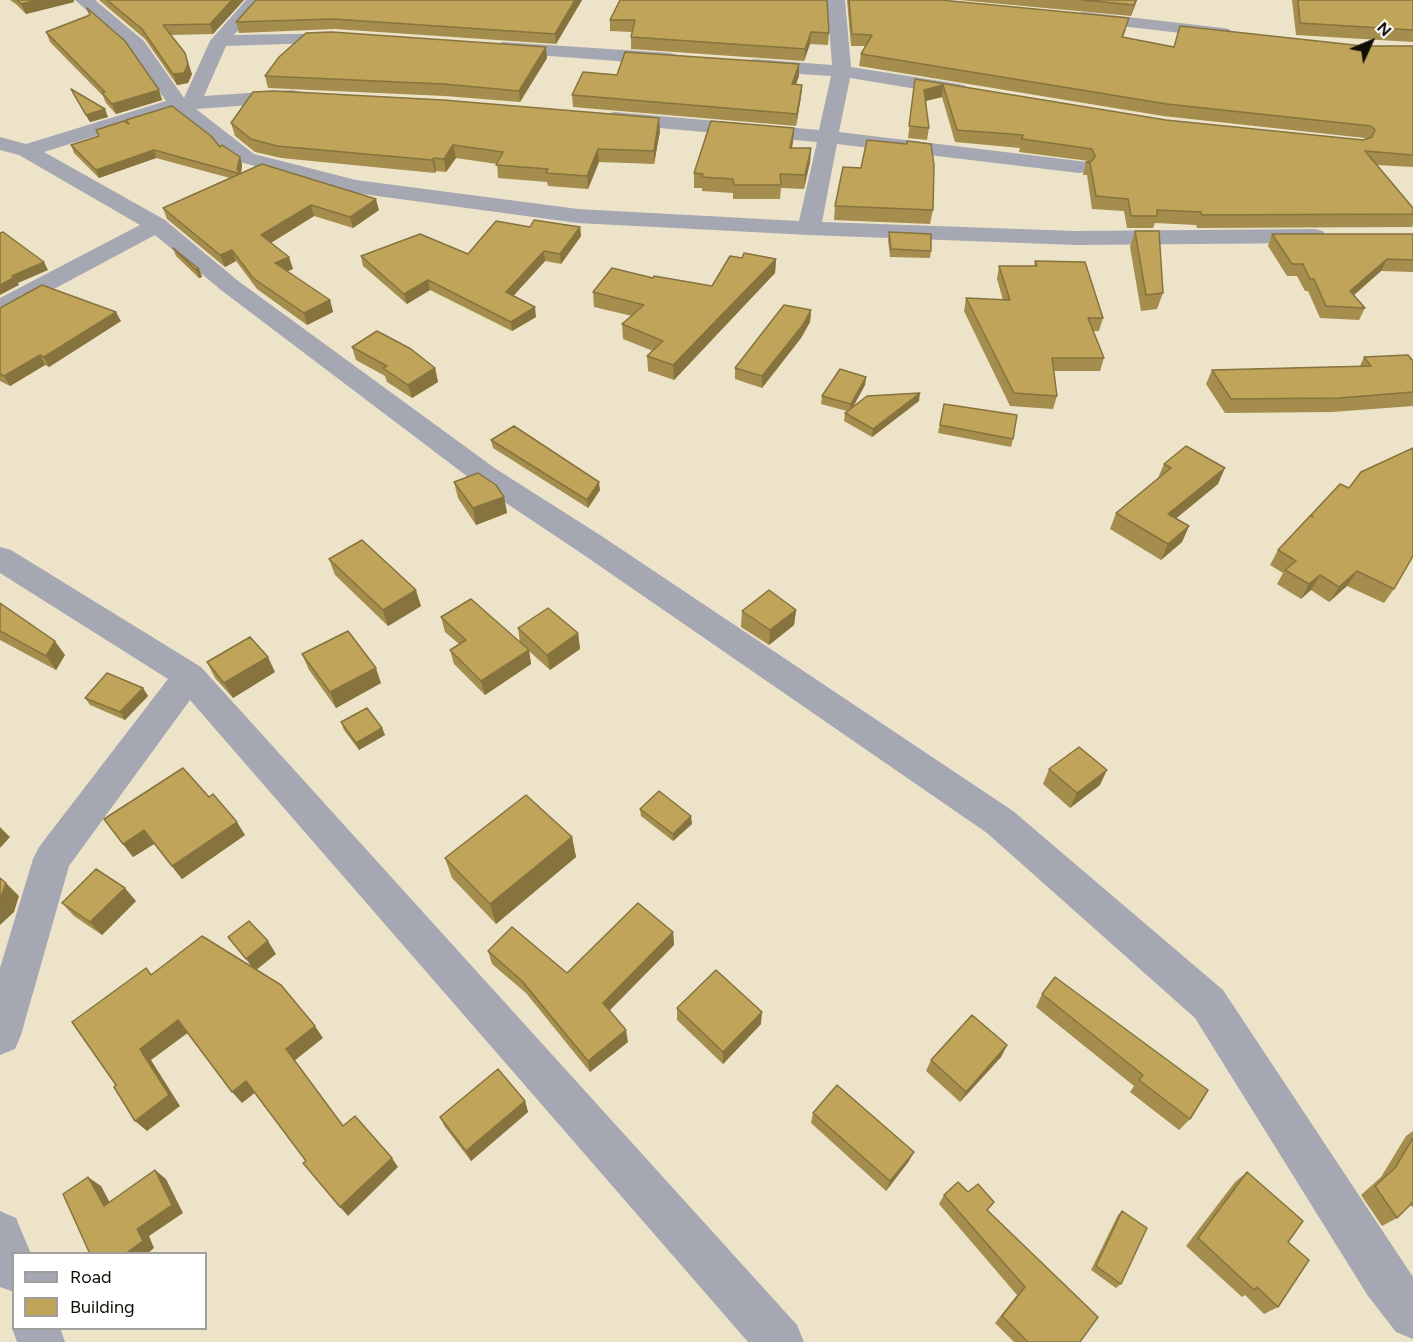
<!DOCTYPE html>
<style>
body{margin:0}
#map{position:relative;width:1413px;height:1342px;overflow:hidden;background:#ede3c9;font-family:Figtree,sans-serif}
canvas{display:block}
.legend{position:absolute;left:12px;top:1252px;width:195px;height:78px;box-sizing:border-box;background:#fff;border:2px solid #a09f9b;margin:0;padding:8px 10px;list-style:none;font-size:18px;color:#110e05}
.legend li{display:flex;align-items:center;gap:12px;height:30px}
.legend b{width:30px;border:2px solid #a09f9b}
.north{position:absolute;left:1341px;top:12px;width:60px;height:60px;-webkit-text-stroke:4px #fff;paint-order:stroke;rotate:46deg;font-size:16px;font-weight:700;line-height:24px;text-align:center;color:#110e05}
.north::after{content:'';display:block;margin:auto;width:21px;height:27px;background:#110e05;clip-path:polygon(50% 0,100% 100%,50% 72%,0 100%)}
</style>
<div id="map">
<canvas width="1413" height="1342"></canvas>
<ul class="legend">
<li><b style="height:8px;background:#a5a7b2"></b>Road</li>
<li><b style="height:16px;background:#bfa459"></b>Building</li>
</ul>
<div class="north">N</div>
</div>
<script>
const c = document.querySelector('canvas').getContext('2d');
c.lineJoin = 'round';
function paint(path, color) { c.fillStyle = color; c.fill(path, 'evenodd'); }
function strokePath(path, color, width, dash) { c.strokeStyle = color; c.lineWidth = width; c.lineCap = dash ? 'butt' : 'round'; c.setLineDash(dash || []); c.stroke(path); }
paint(new Path2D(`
 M75,0H95L144,41L184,98L210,41L246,0H265L234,35L352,33L355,37L352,41L346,42L226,46L204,96L293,90L300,92L303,96L300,100L293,102L196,109L254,154L356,180L578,209L799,221L817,142L614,124L607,122L604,118L607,114L614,112L819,130L831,76L754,71L747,69L745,65L747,61L754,59L832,65L827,0H845L851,67L959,84L966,86L969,90L966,94L959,96L850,78L839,132L1079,161L1087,162L1090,167L1087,172L1079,173L837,144L822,222L1076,231L1315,229L1323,231L1326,236L1323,241L1315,243L1076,245L809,235L578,223L355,193L240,162L175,111L44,152L165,220L237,280L496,469L600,535L1013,811L1223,990L1413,1277V1339L1396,1332L1368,1296L1195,1018L987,833L578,551L476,483L221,290L155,235L9,313L0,315V298L140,225L19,155L0,150V137L26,144L166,101L130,49Z
 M1084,12L1223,28L1229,29L1232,33L1229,37L1223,38L1078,21L1075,17L1078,13Z
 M503,42L670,53L677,55L679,59L677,63L670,65L496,52L494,48L496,44Z
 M0,547L11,550L201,667L797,1325L804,1342H748L190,700L69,866L21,1035L15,1049L0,1055V968L33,859L39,847L168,679L0,573Z
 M0,1211L16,1218L31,1254H14V1292L0,1287Z
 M14,1324V1328H60L65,1342H17L12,1328Z`), '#a5a7b2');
paint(new Path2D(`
 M10,0H74V2L26,14L17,5Z
 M99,0H244L213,34L171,35L192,74L188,83L177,85L145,39Z
 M256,0H582L556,44L335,29L239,33L236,22Z
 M620,0L829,33L828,45L810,44L804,61L631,49V37L632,32L610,31V20Z
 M847,0H940L1126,30L1123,37L1174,47L1413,46V167L1377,165L1413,208V224L1412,227L1197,228L1196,225L1155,223L1153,228H1127L1124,211L1092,209L1087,175H1083L1086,162H1089V161L1019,152L1020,148L955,142L942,97L925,101L929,128L927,140L908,138L915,79L1166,120L1363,140L1366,139L1365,138L1163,116L859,66L861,54L865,46H851Z
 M959,0H1137L1131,16Z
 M1292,0H1413V42L1296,35Z
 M46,32L159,90L162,100L116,114L106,103L103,96L50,42Z
 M547,58L520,102L445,96L268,88L265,76Z
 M799,64V76L796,85H802L801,97L796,126L573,107L572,95L617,75Z
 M71,89L108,117L90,122L74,96Z
 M126,120L220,147L240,157L242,165L241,173L379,210L353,228L314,216L271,243L289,257L293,269L287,271L330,300L333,312L307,325L257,289L236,261L225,267L167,219L163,208L230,178L156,158L99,178L74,153L71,145L98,136L96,130L127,122Z
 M231,123L660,131L654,164L599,162L588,189L548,186L547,182L498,178L497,164L456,158L446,172L436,171L435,173L281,158L255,152L235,136Z
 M794,128L792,148H811L810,162L804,189L781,188L780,199H733V193L702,191V188H694V173Z
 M861,168L933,210L930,224L834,220L835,206Z
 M530,227H580L581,236L561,264L545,261L513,296L536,317L512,331L430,290L407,304L363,266L361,256L468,254Z
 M1135,231L1163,293L1157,309L1141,311L1130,247Z
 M889,232L931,251L930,258L890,257L888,240Z
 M1272,234H1413V272L1381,271L1354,295L1365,308L1359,320L1320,318L1308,291H1305L1297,276H1287L1268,246Z
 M173,248L199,269L202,277L199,278L176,256Z
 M742,258L776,259L775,273L674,380L648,371L647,356L653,351L623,339L622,324L632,316L594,307L593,292L653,278L712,286Z
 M1035,261L1103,318L1099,331H1093L1104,358L1100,371H1054L1057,396L1053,409L1010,406L964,311L966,298L1003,300L997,279L999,266H1034Z
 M0,308L121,321L49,367L45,365L10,386L0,381Z
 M811,310L810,322L801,338L762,388L735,379V368Z
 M352,347L435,368L438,382L412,398L387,382L385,376L356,360Z
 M1364,357L1413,361V406L1332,412L1225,413L1206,384L1212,370L1360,366Z
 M866,377L865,385L853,407L919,401L872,437L844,421L845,413L847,411L821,404L822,396Z
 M944,404L1013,439L1011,447L938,433Z
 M491,440L600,490L588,508L493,448Z
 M1164,464L1218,484L1176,518L1189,526L1182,542L1161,560L1110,529L1116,513L1158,478Z
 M454,482L504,497L507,513L476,525L458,498Z
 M1340,484L1394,589L1384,603L1347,586L1329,602L1311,590L1301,599L1277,584L1283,573L1270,565L1278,550Z
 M329,559L421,606L388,626L335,575Z
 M0,603L65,655L56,670L0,640Z
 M796,610L794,625L769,645L741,627L742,611Z
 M441,617L520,643L518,628L578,633L580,649L550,670L529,651L531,664L485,695L454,664L450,650L459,644L445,632Z
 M302,654L381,683L336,708L309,670Z
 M207,662L275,672L233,698L215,678Z
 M143,688L148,696L125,720L90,705L85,698Z
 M341,722L382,728L385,735L359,750L344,730Z
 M1049,769L1100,785L1070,808L1043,784Z
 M209,797L245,835L182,879L154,844L133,857L104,819Z
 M640,809L692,824L673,841L641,816Z
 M572,837L576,857L496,924L452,878L445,858Z
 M136,901L102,935L74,916L62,903Z
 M673,932L674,945L609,1011L628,1042L590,1072L526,993L492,964L488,951L567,973Z
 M1055,977L1190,1119L1179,1130L1130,1092L1134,1086L1036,1007L1042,994Z
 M677,1008L761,1024L723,1064L677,1020Z
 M1007,1045L1001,1057L960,1102L926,1071L931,1060Z
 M525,1101L528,1112L471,1161L445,1127L440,1117Z
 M813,1113L909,1161L886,1191L811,1123Z
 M1413,1131V1207L1410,1205L1397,1218L1382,1226L1361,1195L1381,1177L1406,1136Z
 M1247,1172L1288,1242L1278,1307L1264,1314L1245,1295L1242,1297L1186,1246L1235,1182Z
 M944,1195L987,1210L1080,1342H1014L995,1323L1017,1295L939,1204Z
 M1122,1211L1121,1284L1116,1288L1091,1270L1118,1215Z`), '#a48d4d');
paint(new Path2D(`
 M38,0H74V2L26,14L21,4Z
 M232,0H244L213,34L210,24Z
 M575,0H582L556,44L555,34Z
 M1136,0H1137L1131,16L1134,5Z
 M811,32L810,44L804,61L805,49Z
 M546,47L547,58L520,102L519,91Z
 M185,53L192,74L188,83L177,85L173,74Z
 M799,64V76L791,96L792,84Z
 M802,85L801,97L796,126L797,114Z
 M943,85L942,97L922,102L924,90Z
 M159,90L162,100L116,114L112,104Z
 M105,109L108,117L90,122L86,115Z
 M659,118L660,131L654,164V151Z
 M794,128L793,142L789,162L790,148Z
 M453,145L456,158L446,172L444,159Z
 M811,148L810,162L804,189L805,175Z
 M598,149L599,162L588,189L587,176Z
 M154,150L156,158L99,178L96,170Z
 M240,157L242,165L241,173L237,169Z
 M434,158L436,171L435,173L432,160Z
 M376,199L379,210L353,228L350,217Z
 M311,205L314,216L264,247L261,235Z
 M580,227L581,236L561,264L560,254Z
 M232,250L236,261L225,267L220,255Z
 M544,251L545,261L508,302L506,292Z
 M289,257L293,269L279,275L275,263Z
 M776,259L775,273L674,380L673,365Z
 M1387,259L1381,271L1345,303L1350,291Z
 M44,262L48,270L18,283L19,285L0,295V285L12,276Z
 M199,269L202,277L199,278L196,270Z
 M428,280L430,290L407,304L404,294Z
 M330,300L333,312L307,325L304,313Z
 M535,307L536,317L512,331L511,322Z
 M811,310L810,322L801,338L762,388V376Z
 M116,312L121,321L49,367L44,357Z
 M40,355L45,365L10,386L4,376Z
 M435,368L438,382L412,398L408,385Z
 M866,377L865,385L850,412L851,404Z
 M920,393L919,401L872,437L873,429Z
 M1225,468L1218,484L1162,530L1168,514Z
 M599,482L600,490L588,508L587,500Z
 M504,497L507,513L476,525L473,508Z
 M1189,526L1182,542L1161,560L1168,544Z
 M1357,571L1347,586L1329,602L1339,587Z
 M1320,575L1311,590L1301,599L1309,584Z
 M416,590L421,606L388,626L383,610Z
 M796,610L794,625L769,645L770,630Z
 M578,633L580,649L550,670L547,655Z
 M55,641L65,655L56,670L46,656Z
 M529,650L531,664L485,695L481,681Z
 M268,657L275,672L233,698L224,683Z
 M376,668L381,683L336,708L330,692Z
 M143,688L148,696L125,720L120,712Z
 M382,728L385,735L359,750L356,743Z
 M1107,770L1100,785L1070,808L1077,793Z
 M691,816L692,824L673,841V834Z
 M237,822L245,835L182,879L172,866Z
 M0,827L10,837L0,848Z
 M144,830L154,844L133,857L123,844Z
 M572,837L576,857L496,924L490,904Z
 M6,883L19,896L14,912L0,925V900Z
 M125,888L136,901L102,935L90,922Z
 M673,932L674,945L605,1015L603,1003Z
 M268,941L276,954L255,971L246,959Z
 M762,1012L761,1024L723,1064V1052Z
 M178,1020L189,1032L151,1060L180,1106L147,1131L135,1121L140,1049Z
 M315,1026L323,1038L294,1061L286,1049Z
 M626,1030L628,1042L590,1072L588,1061Z
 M1007,1045L1001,1057L960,1102L966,1092Z
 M246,1081L256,1092L242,1103L232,1092Z
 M525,1101L528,1112L471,1161L466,1151Z
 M914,1152L909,1161L886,1191L890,1181Z
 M392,1158L398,1167L348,1216L340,1207Z
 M155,1170L166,1179L183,1213L149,1236L154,1248L147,1254H125L137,1229Z
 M88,1177L101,1186L116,1214L104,1206Z`), '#86733e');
const building = new Path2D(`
 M17,0H38L21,4Z
 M107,0H232L210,24L163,25L185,53L188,64L184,73L173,74L142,29Z
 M256,0H575L555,34L333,19L236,22Z
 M620,0H827L829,33L811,32L805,49L631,37L635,20H610Z
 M849,0H941L1129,18L1122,37L1174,47L1180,26L1363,46H1413V155L1365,151L1413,208V214L1202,215L1201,212L1157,210V216H1131L1128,199L1096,196L1090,163L1086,162L1092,161L1095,156L1092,149L1022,139L1023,135L957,130L943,85L924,90L929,128L909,126L915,79L1166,120L1363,140L1372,137L1375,130L1371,126L1167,104L861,54L872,35L852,34Z
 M1082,0H1136L1134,5Z
 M1298,0H1413V30L1300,23Z
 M87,8L125,41L159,90L112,104L102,93L105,92L46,32L90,15Z
 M332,32L546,47L519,91L443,84L265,76L279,57L306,33Z
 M625,52L799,64L792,84L802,85L797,114L572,95L583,72L617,75Z
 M71,89L105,109L86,115Z
 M274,91L443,100L659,118L654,151L598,149L587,176L546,173L548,169L496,165L503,152L453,145L444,159L434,158L432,160L277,146L251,139L231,123L253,92Z
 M172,106L211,136L220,147L222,145L240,157L237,169L241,174L154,150L96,170L71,145L99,136L96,130L124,121L129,124L126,120Z
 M711,121L794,128L790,148H811L805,175L780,174L781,185H734L733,179L702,177L703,174L694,173Z
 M867,140L907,144V141L931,144L934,165L933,210L835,206L843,167L861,168Z
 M262,164L376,199L350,217L311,205L261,235L289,257L275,263L330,300L304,313L253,278L232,250L220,255L163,208Z
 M534,220L580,227L560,254L544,251L506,292L535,307L511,322L428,280L404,294L361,256L420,234L468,254L496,221L530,227Z
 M1135,231H1159L1163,293L1146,295Z
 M3,232L44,262L12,276L15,277L0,285V233Z
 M889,232L931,234V251L891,249Z
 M1272,234H1413V260L1387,259L1350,291L1365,308L1326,306L1314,279H1310L1303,264H1292Z
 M173,248L199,269L196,270Z
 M744,253L776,259L673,365L647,356L663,341L622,324L644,305L593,292L612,268L653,278L654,276L712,286L730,256L742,258Z
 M1035,261L1085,262L1103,318H1088L1104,358H1052L1057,396L1014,393L966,298L1010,300L999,266H1037Z
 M42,285L116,312L44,357L40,355L4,376L0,374V308Z
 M784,305L811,310L802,326L762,376L735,368Z
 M377,331L411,349L435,368L408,385L383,368L387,366L352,347Z
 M1408,355L1413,361V392L1340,398L1231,399L1212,370L1371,366L1364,357Z
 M840,369L866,377L851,404L822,396Z
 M920,393L873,429L845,413L867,396Z
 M944,404L1017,415L1013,439L940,425Z
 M514,426L599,482L587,500L491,440Z
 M1186,446L1225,468L1168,514L1189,526L1168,544L1116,513L1171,468L1164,464Z
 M1413,448V556L1394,589L1357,571L1339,587L1320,575L1309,584L1285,570L1296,561L1278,550L1310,516L1313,517L1311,515L1340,484L1349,488L1361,472Z
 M478,473L496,485L504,497L473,508L454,482Z
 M362,540L416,590L383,610L329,559Z
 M769,590L796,610L770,630L742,611Z
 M471,599L529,650L481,681L450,650L466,640L441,617Z
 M0,603L55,641L46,656L0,631Z
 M548,608L578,633L547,655L518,628Z
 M348,631L376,668L330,692L302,654Z
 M250,637L268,657L224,683L207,662Z
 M107,673L143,688L120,712L85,698Z
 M367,708L382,728L356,743L341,722Z
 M1079,747L1107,770L1077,793L1049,769Z
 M183,768L209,797L213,794L237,822L172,866L144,830L123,844L104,819Z
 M659,791L691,816L673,834L640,809Z
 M526,795L572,837L490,904L445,858Z
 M96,869L125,888L90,922L62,903Z
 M0,878L6,883L0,900Z
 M638,903L673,932L603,1003L626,1030L588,1061L522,981L488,951L512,927L567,973Z
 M249,921L268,941L246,959L228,937Z
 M202,936L281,985L315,1026L286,1049L343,1126L355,1116L392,1158L340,1207L303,1163L306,1161L246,1081L232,1092L178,1020L140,1049L169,1095L135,1121L114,1087L116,1085L72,1022L146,968L151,975Z
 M716,970L762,1012L723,1052L677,1008Z
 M1055,977L1208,1090L1190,1119L1139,1080L1143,1075L1042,994Z
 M972,1015L1007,1045L966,1092L931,1060Z
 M498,1069L525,1101L466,1151L440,1117Z
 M837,1085L914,1152L890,1181L813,1113Z
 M1413,1138V1202L1397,1218L1375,1186L1395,1168Z
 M155,1170L172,1205L137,1229L143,1241L125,1254H90L63,1194L88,1177L104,1206Z
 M1247,1172L1303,1221L1288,1242L1309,1260L1278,1307L1257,1287L1254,1290L1198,1238Z
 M958,1182L968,1192L978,1184L994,1202L987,1210L1098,1317L1080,1342H1028L1002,1316L1025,1287L944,1195Z
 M1122,1211L1147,1228L1121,1284L1096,1266Z`);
paint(building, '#bfa459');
strokePath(building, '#86733e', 1.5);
</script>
